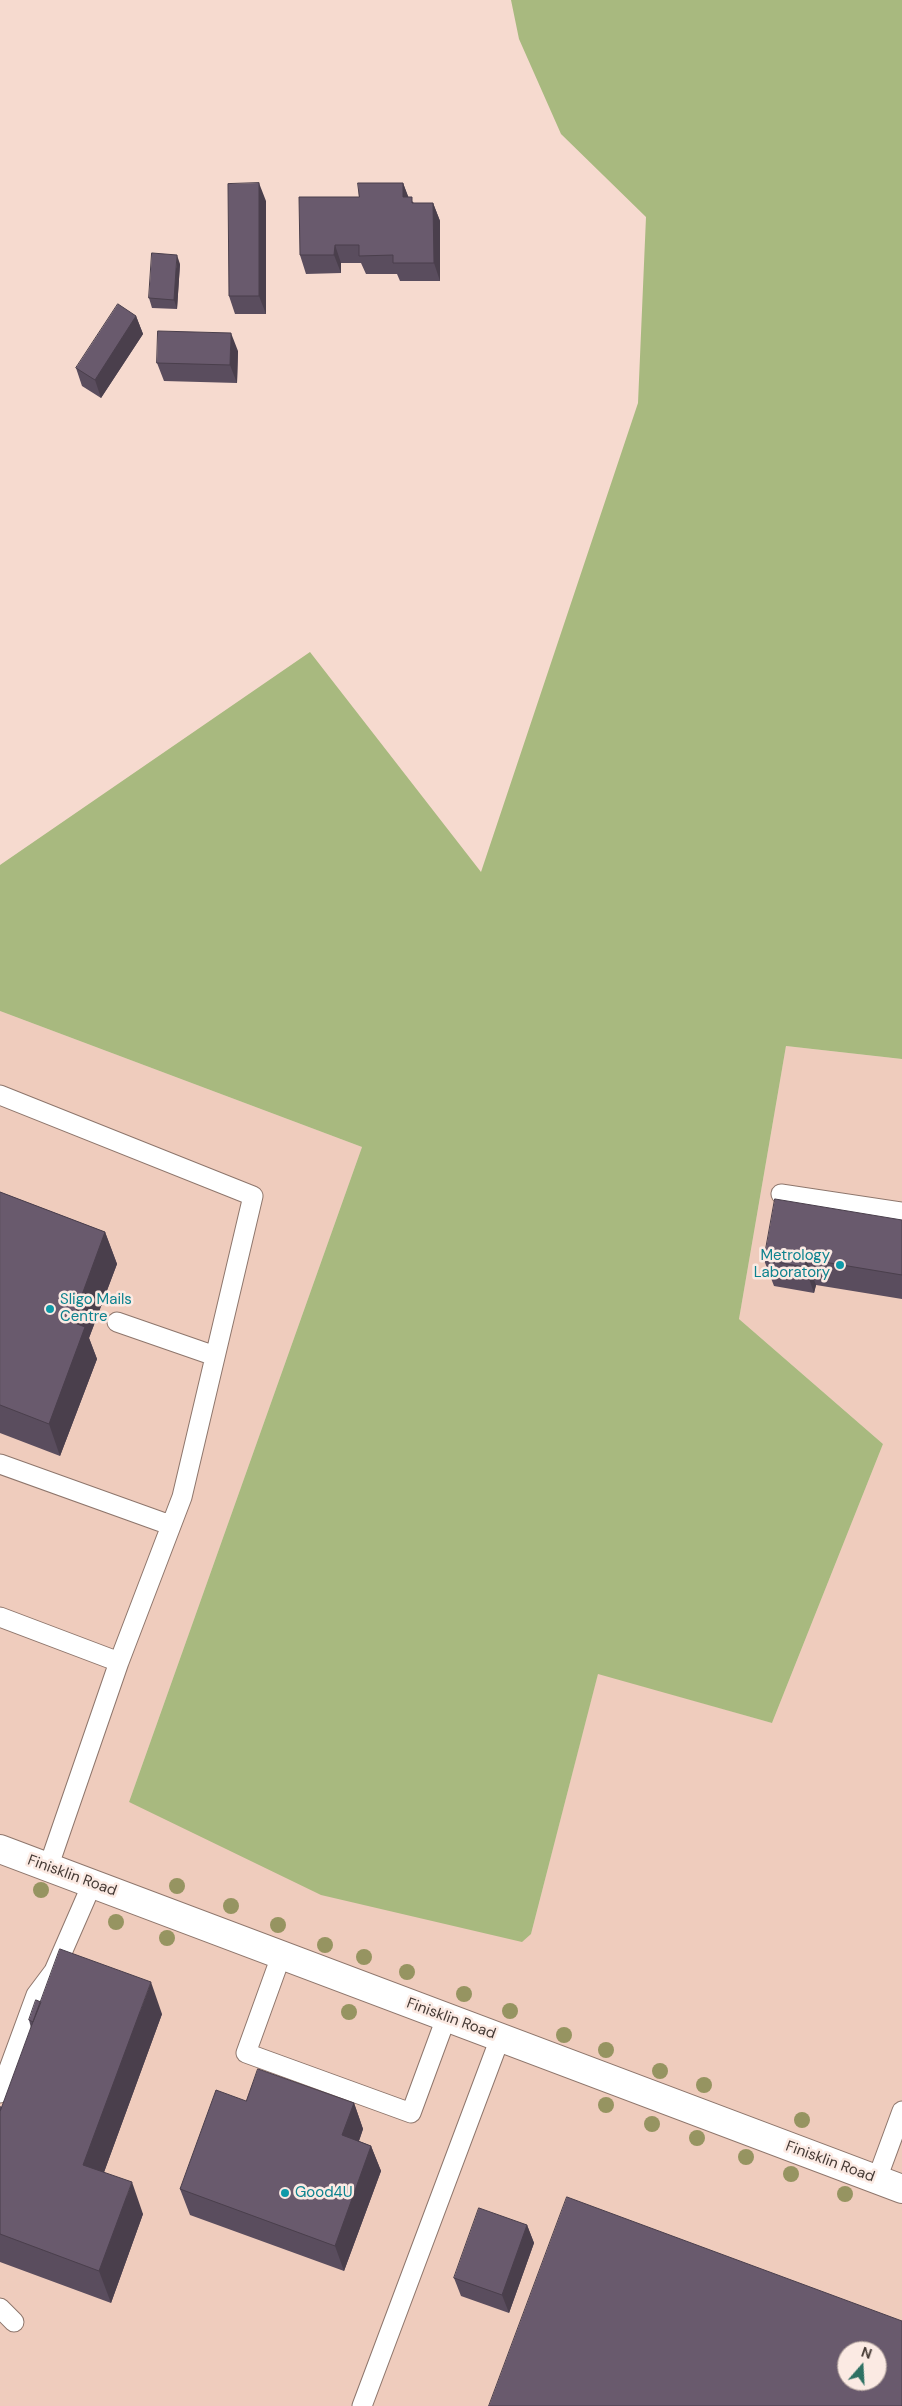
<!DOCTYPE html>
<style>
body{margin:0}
#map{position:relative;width:902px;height:2406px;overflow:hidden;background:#f6dacf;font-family:"DM Sans",sans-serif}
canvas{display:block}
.north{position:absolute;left:837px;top:2341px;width:50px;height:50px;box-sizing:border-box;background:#fbeae3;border:1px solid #b2a39d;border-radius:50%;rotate:19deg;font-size:14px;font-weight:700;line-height:20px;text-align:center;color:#443934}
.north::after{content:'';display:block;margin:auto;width:18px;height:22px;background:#2e7163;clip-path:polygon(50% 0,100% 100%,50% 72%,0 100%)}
</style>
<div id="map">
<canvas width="902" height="2406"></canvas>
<div class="north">N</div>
</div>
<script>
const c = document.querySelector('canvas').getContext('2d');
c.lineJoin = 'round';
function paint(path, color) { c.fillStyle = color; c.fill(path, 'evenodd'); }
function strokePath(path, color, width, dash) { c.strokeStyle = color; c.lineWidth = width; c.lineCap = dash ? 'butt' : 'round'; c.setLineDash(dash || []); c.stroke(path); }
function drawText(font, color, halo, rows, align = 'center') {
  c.font = font + ' "DM Sans",sans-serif'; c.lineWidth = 5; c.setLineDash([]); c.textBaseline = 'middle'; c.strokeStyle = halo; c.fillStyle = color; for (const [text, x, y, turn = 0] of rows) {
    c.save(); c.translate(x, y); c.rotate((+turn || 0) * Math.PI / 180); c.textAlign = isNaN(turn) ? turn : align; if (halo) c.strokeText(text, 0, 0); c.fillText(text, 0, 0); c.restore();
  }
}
paint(new Path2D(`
 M0,1011L362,1147L129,1802L531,1934L598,1673L772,1723L883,1444L739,1319L786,1046L902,1059V2406H0ZM847,2351H877V2381H847Z`), '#efccbd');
paint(new Path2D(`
 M511,0H902V1059L786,1046L739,1319L883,1444L772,1723L598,1674L531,1934L522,1942L321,1895L129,1802L362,1147L0,1011V865L310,652L481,872L638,403L646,217L561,134L519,39Z`), '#a8b97f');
const lane = new Path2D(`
 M0,1095L253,1196L182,1497L119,1662L48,1868
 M781,1194L902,1212
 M117,1322L215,1356
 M0,1464L170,1525
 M0,1617L119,1662
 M281,1956L246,2053L411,2113L446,2018
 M0,2093L36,1995L54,1971L92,1884
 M877,2179L902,2111
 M0,2308L14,2322
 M362,2406L500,2038`);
const secondary = new Path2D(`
 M0,1849L902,2189`);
strokePath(lane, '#8e766c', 21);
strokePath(secondary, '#8e766c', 30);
strokePath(lane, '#fff', 19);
strokePath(secondary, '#fff', 28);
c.fillStyle = '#969461';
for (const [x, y] of [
 [177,1886],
 [41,1890],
 [231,1906],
 [116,1922],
 [278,1925],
 [167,1938],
 [325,1945],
 [364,1957],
 [407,1972],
 [464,1994],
 [510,2011],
 [349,2012],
 [564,2035],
 [606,2050],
 [660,2071],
 [704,2085],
 [606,2105],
 [802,2120],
 [652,2124],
 [697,2138],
 [746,2157],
 [791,2174],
 [845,2194]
]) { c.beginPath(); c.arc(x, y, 8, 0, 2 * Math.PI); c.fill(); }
paint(new Path2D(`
 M403,183L408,197L414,203H433L440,221V281H400L397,274H366L361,263H341V273L306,274L300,255L359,197Z
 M266,201V314H235L229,296Z
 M180,264L177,309L152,308L149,298Z
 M136,316L143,334L101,398L82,386L76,368Z
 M238,351L237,383L164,381L157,363Z
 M0,1192L105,1232L117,1264L89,1338L97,1359L60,1456L0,1433Z
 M902,1220V1299L816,1285L814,1293L774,1286L764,1260Z
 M41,2002L162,2014L104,2172L143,2214L111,2303L0,2262V2106L2,2107L31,2028L29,2020Z
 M246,2101L354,2103L363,2129L359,2141L371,2146L381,2171L344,2271L190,2215L180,2189Z
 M527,2225L534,2243L509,2313L461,2296L454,2278Z`), '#5a4d5e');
paint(new Path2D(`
 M259,183L266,201V314L259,296Z
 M403,183L410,201L403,197Z
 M433,203L440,221V281L434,263Z
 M335,245L341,263V273L334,255Z
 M177,255L180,264L177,309L174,300Z
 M136,316L143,334L101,398L95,380Z
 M231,333L238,351L237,383L230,365Z
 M105,1232L117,1264L89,1338L97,1359L60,1456L49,1424L72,1322Z
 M806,1259L816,1285L814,1293L805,1267Z
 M151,1982L162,2014L95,2197L83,2165Z
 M354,2103L363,2129L352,2161L342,2135Z
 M371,2146L381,2171L344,2271L335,2246Z
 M132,2182L143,2214L111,2303L99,2271Z
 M527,2225L534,2243L509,2313L502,2295Z`), '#4a3f4c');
const building = new Path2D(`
 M259,183V296H229L228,184Z
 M358,183H403V197H412V203H433L434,263H393V255L359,256V245H335L334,255H300L299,197H359Z
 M152,253L177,255L174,300L149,298Z
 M118,304L136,316L95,380L76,368Z
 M158,331L231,333L230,365L157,363Z
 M0,1192L105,1232L72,1322L85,1327L49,1424L0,1405Z
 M775,1199L902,1220V1275L806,1259L805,1267L764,1260Z
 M60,1949L151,1982L83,2165L132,2182L99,2271L0,2234V2112Z
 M36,2000L41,2002L33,2022L29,2020Z
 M258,2069L354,2103L342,2135L371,2146L335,2246L180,2189L216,2090L246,2101Z
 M567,2197L902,2321V2406H489ZM847,2351H877V2381H847Z
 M479,2208L527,2225L502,2295L454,2278Z`);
paint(building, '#695a6d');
strokePath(building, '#4a3f4c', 1);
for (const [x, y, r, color] of [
 [840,1265,5,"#0f9aa8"],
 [50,1309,5,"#0f9aa8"],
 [285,2193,5,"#0f9aa8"]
]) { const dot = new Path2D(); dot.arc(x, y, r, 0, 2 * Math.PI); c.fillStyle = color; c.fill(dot); strokePath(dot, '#fbeae3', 2); }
drawText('15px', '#0d838f', '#fbeae3', [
 ["Metrology",830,1256,"right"],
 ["Laboratory",830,1273,"right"],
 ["Sligo Mails",60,1300],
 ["Centre",60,1317],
 ["Good4U",295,2193]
], 'left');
drawText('15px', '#443934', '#fbeae3', [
 ["Finisklin Road",72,1876,20],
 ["Finisklin Road",451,2019,20],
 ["Finisklin Road",830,2162,20]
]);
</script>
